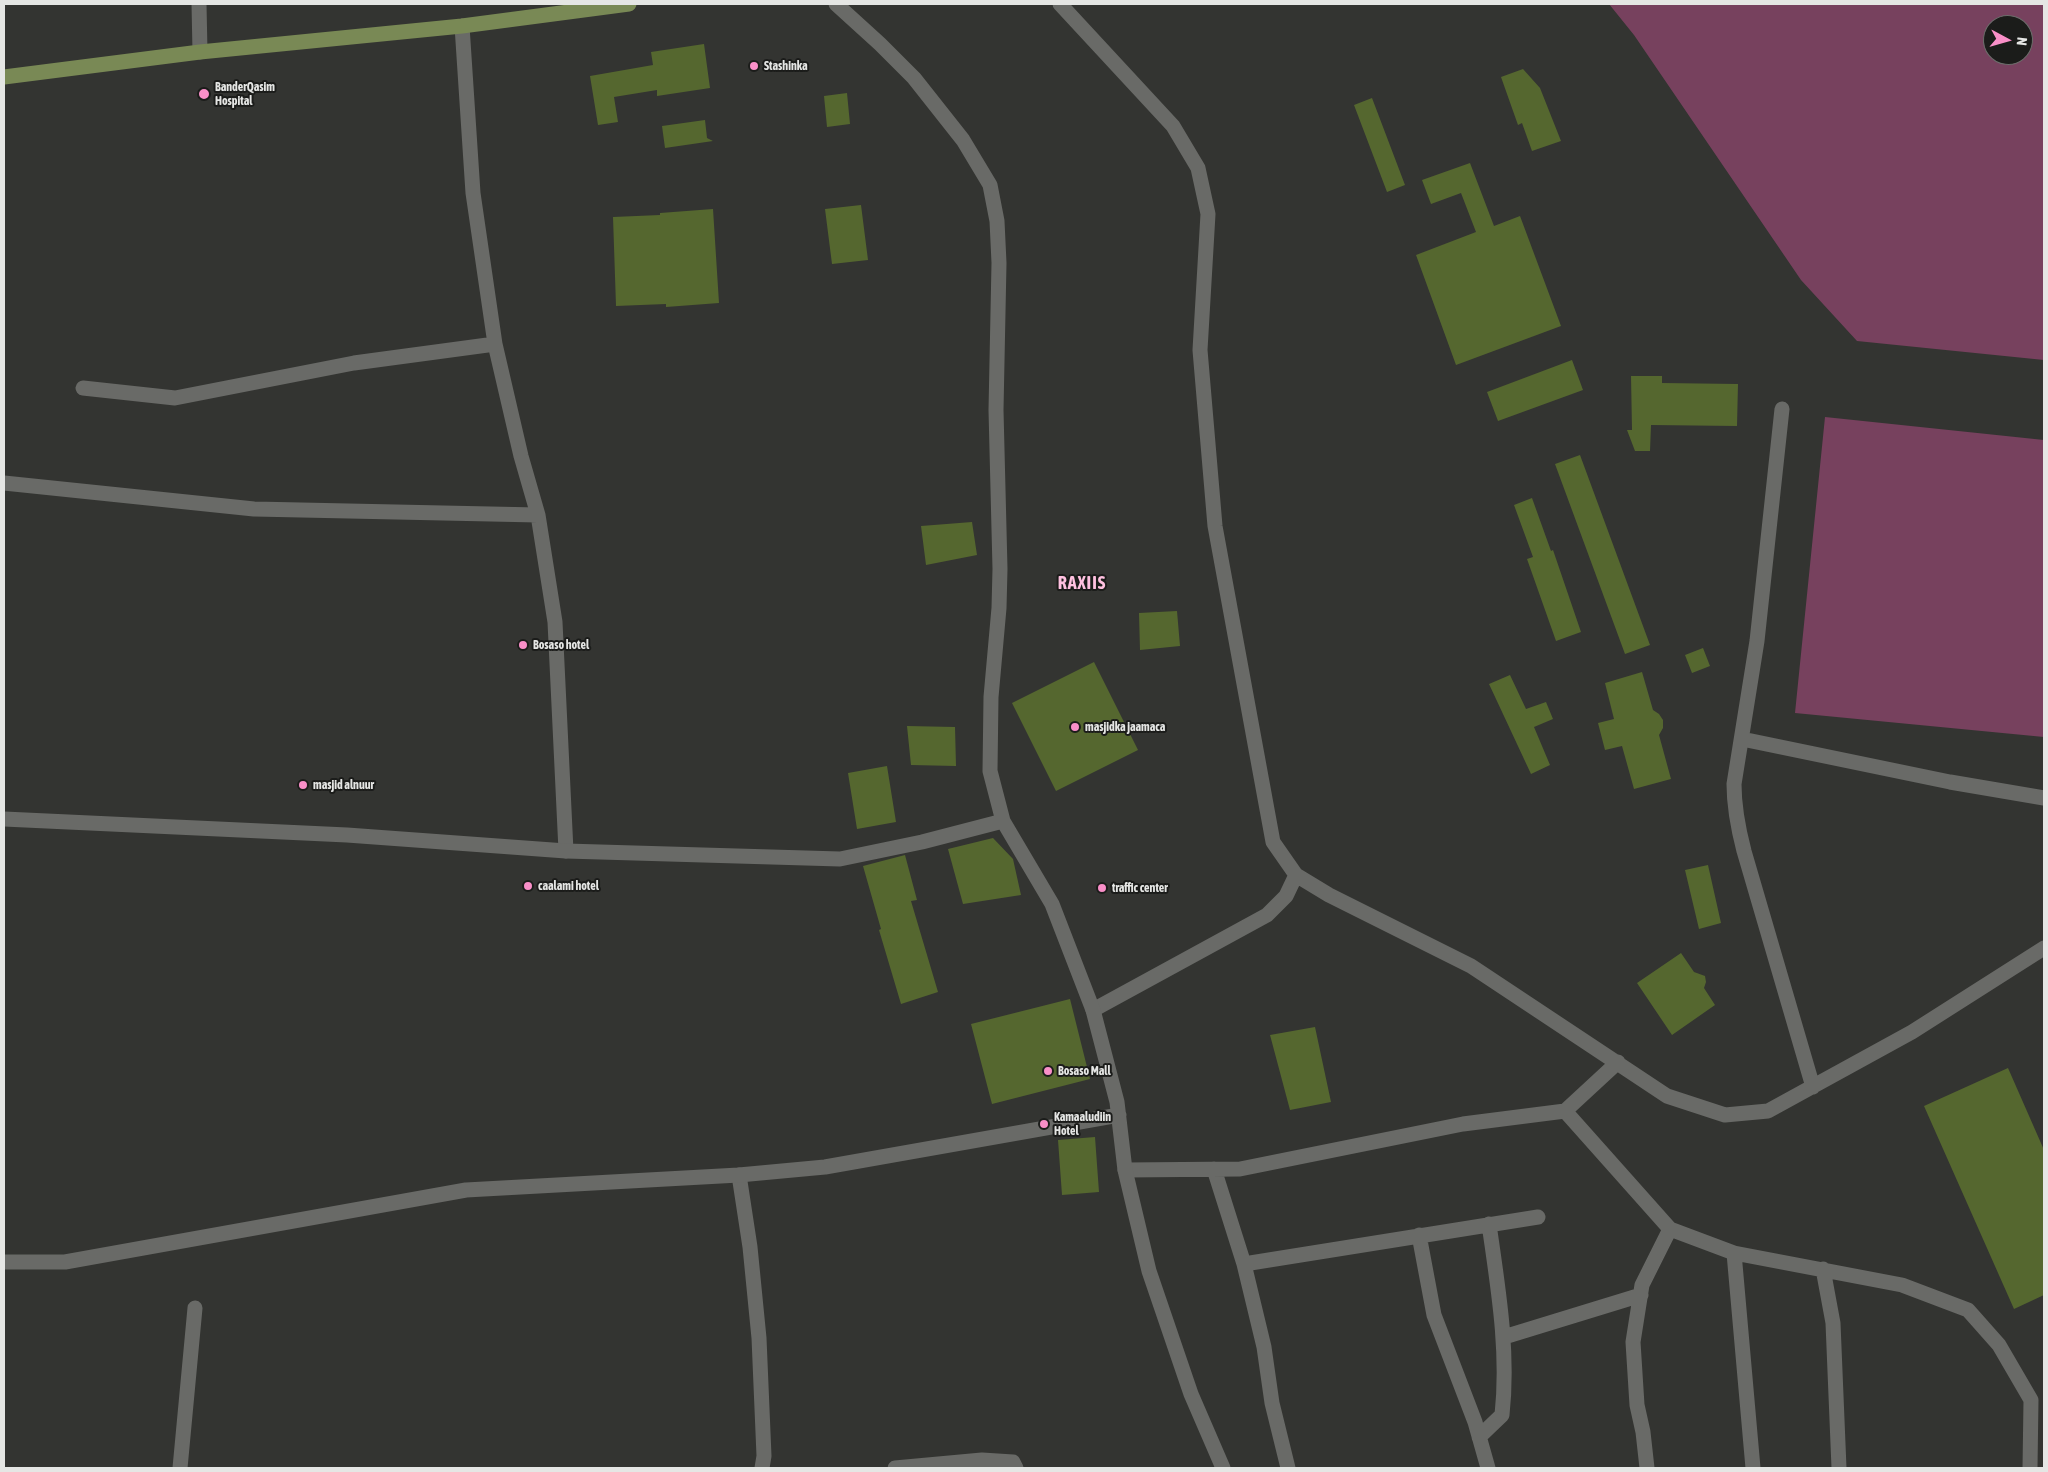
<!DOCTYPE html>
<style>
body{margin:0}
#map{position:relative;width:2048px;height:1472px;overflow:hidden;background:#333431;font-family:"Asap Condensed",sans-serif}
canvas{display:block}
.frame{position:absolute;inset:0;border:5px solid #e5e6e4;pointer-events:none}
.north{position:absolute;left:1983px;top:15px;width:50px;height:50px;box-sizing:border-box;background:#1b1c1a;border:1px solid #6c6d6b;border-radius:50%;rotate:96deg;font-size:14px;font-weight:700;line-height:20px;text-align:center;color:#e5e6e4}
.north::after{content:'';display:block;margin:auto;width:18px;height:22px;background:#f98fc8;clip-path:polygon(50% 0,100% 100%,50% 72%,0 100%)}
</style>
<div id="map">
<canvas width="2048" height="1472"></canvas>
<div class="frame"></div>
<div class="north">N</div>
</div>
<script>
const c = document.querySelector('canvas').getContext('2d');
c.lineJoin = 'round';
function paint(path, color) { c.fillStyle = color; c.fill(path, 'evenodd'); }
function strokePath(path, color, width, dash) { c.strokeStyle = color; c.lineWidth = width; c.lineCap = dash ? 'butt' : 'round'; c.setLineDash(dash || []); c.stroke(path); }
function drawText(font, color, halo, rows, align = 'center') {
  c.font = font + ' "Asap Condensed",sans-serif'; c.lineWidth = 4; c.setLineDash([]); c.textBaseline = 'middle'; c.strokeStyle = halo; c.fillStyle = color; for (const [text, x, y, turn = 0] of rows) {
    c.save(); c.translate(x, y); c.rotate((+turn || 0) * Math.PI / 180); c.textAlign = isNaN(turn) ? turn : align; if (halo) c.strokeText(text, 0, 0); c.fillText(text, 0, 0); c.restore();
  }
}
paint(new Path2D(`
 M1609,4H2044V360L1857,341L1801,280L1634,35ZM1993,25H2023V55H1993Z
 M1825,417L2044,440V737L1795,713Z`), '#77415e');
paint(new Path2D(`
 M704,44L710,88L657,96V90L614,97L618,122L598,125L590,76L653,65L651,52Z
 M1523,69L1540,88L1561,141L1532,151L1522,123L1518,125L1501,77Z
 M847,93L850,124L827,127L824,96Z
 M1372,98L1405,185L1387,192L1354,105Z
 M705,120L707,138L713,141L665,148L662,126Z
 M1470,163L1494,226L1520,216L1561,326L1456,365L1416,255L1476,232L1461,193L1431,204L1422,180Z
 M861,205L868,260L832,264L825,209Z
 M713,209L719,303L666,307V304L616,306L613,217L660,215V213Z
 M1572,360L1583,390L1498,421L1487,392Z
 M1631,376H1662V383L1738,384L1737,426L1651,425L1650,451H1635L1627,430H1632Z
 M1580,455L1650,645L1625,654L1555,464Z
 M1532,498L1551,551L1553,550L1581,632L1556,641L1527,559L1533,557L1514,505Z
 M972,522L977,555L926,565L921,526Z
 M1177,611L1180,646L1140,650L1139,613Z
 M1703,648L1710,666L1692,673L1685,655Z
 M1094,662L1138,750L1056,791L1012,703Z
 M1642,672L1653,710L1659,714L1663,720V728L1659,735L1671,779L1634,789L1622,746L1605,750L1598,723L1614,719L1605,683Z
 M1510,675L1526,709L1546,702L1553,719L1534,727L1550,765L1531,774L1489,684Z
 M907,726L955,727L956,766L911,765Z
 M887,766L896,822L857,829L848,773Z
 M993,838L1013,859L1021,895L963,904L948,849Z
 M905,855L917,900L911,901L938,992L901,1004L879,930L881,929L863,866Z
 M1708,865L1721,923L1699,929L1685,870Z
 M1681,953L1694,972L1705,976L1706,982L1704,988L1715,1005L1672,1035L1637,983Z
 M1070,999L1090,1079L992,1104L971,1024Z
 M1315,1027L1331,1102L1290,1110L1270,1035Z
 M2008,1068L2044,1150V1295L2014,1309L1924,1106Z
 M1095,1137L1099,1192L1062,1195L1058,1140Z`), '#55672f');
strokePath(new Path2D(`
 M199,4L200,52
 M1060,4L1173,126L1198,168L1208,214L1200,350L1215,526L1273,842L1296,875L1329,895L1471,966L1667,1096L1725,1115L1768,1111L1912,1032L2044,948
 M462,26L473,193L495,344L521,456L538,515L555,622L566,851
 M83,388L175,398L354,363L495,344
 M1782,409L1757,641L1734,784C1734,807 1738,828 1744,851L1813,1087
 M4,483L254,509L538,515
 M1742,739L1950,782L2044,798
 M1093,1010L1267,915L1286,896L1296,875
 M1565,1111L1670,1229L1734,1253L1902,1285L1968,1310L1999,1345L2031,1400L2030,1468
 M1214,1169L1244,1264L1264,1347L1272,1403L1288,1468
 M1125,1170L1240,1169L1463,1124L1565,1111L1618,1062
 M739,1175L750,1247L759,1338L764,1456L762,1468
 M1419,1235L1434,1315L1475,1422L1488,1468
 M1734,1253L1753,1468
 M1244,1264L1538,1217
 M1823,1269L1833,1323L1839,1468
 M1504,1337L1641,1295
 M1479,1437L1502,1415C1509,1351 1498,1288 1489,1224
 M180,1468L195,1308
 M895,1468L982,1460L1013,1462L1016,1468
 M1647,1468L1643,1432L1637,1405L1633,1342L1642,1285L1670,1229`), '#696a67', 15);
strokePath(new Path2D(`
 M836,4L880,44L914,78L963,140L990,185L997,221L999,263L996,410L1000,569L999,608L991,697L990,771L1003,821L1052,904L1093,1010L1117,1102L1125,1170L1149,1271L1191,1394L1223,1468
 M4,819L347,835L566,851L840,859L922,842L1003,821
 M4,1262H65L466,1190L739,1175L825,1167L1119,1115`), '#696a67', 15);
strokePath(new Path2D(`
 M4,77L200,52L462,26L629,4`), '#798955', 15);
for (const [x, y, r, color] of [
 [754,66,5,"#f98fc8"],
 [204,94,6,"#f98fc8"],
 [523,645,5,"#f98fc8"],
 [1075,727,5,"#f98fc8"],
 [303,785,5,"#f98fc8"],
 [528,886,5,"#f98fc8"],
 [1102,888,5,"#f98fc8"],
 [1048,1071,5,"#f98fc8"],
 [1044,1124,5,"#f98fc8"]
]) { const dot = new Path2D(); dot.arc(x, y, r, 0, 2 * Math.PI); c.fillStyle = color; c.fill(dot); strokePath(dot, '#1b1c1a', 2); }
drawText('bold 12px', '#e5e6e4', '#1b1c1a', [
 ["Stashinka",764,66],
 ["BanderQasim",215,87],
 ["Hospital",215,101],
 ["Bosaso hotel",533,645],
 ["masjidka jaamaca",1085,727],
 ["masjid alnuur",313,785],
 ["caalami hotel",538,886],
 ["traffic center",1112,888],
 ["Bosaso Mall",1058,1071],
 ["Kamaaludiin",1054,1117],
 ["Hotel",1054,1131]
], 'left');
c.letterSpacing = '1px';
drawText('bold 18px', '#ffc1e0', '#1b1c1a', [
 ["RAXIIS",1082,583]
]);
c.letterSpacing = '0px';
</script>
